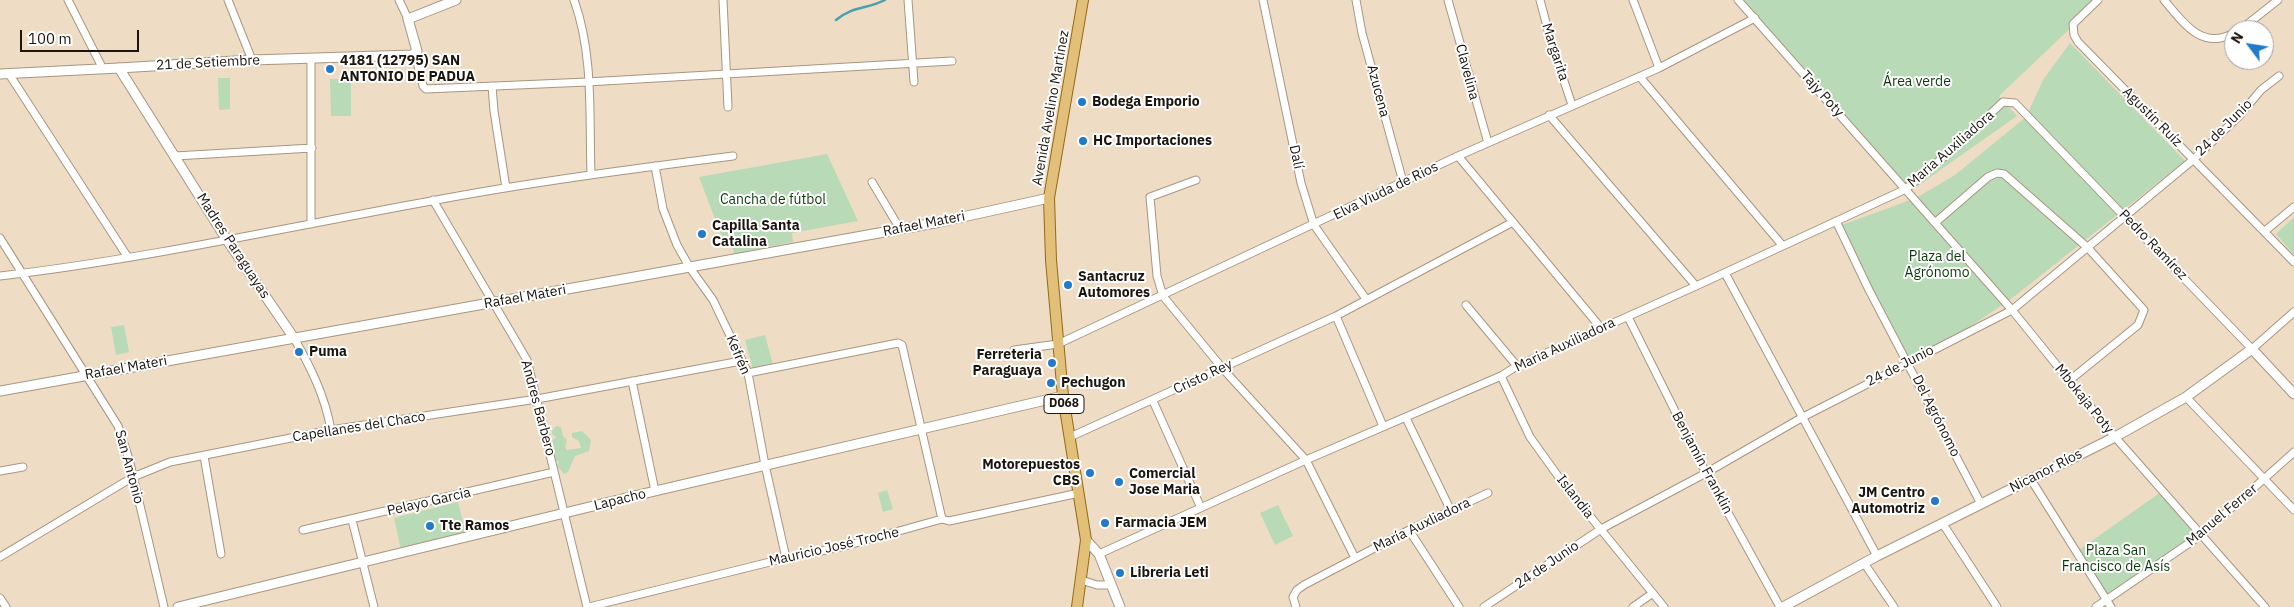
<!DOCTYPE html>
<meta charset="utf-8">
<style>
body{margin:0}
#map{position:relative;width:2294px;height:607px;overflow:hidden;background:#efdcc5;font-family:"IBM Plex Sans",sans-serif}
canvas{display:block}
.north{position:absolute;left:2224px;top:20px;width:50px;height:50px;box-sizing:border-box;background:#fff;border:1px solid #a4a19e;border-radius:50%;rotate:301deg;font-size:14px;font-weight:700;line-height:20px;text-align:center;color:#1b150d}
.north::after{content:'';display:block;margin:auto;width:18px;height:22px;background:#227ac8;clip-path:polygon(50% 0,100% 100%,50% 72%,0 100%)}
.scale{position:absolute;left:20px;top:30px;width:119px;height:22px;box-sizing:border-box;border:2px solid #1b150d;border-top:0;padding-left:6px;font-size:15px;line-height:18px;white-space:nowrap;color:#1b150d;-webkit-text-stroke:4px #fff;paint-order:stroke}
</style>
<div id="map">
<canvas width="2294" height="607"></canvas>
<div class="north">N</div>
<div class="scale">100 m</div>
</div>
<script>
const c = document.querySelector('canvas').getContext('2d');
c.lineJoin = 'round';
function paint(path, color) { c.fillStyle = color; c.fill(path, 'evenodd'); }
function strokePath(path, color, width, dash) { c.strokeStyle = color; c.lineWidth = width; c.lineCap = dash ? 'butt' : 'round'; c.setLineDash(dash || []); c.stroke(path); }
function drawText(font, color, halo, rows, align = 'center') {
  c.font = font + ' "IBM Plex Sans",sans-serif'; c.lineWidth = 4; c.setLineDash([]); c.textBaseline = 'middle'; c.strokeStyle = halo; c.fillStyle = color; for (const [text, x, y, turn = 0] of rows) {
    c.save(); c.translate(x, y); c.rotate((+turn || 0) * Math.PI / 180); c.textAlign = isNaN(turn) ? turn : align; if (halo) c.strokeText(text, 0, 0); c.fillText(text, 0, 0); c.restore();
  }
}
paint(new Path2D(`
 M1735,0H2100L1999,96L2017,116L1906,194Z
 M2070,43L2185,161L2011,299L1909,368L1839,226L1916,198L1955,175L2026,117L2043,80Z
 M218,78H230V109L219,110Z
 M330,79H351V116H331Z
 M827,154L858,221L792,233L793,242L734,254L732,244L725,245L699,177Z
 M2294,217V255L2276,234Z
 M124,325L129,352L116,355L111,327Z
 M765,335L773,365L753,370L745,340Z
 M556,426L561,427L563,436L567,440L565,447L567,450L581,448L579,441L572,437V433L582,431L591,440L589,451L575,456L568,472L564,474L557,466L559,462L555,460L550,443L556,437L552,434V431Z
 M887,490L893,509L883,512L878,493Z
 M2161,492L2201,535L2107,601L2076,552Z
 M458,502L466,534L401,550L394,518Z
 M1278,505L1293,536L1275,545L1260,513Z`), '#b8dab6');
strokePath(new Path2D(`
 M836,20C852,6 868,9 885,0`), '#4aa1ab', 2.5);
const minor = new Path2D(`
 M68,0L103,69
 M228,0L252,60
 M399,0L408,19
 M574,0C594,55 589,118 591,175
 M723,0L728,107
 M908,0L914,82
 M1263,0L1301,183L1314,225L1366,299
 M1356,0L1362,33L1403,182
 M1448,0L1488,143
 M1540,0L1552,45L1572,105
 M1633,0L1659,68
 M1738,0L2012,310L2115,437L2265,607
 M2098,0L2073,24L2074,35L2078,42L2294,262
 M2164,0C2183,22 2201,51 2234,33
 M2240,30L2278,0
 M415,54L423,86L426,89L587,82L952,61
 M9,74L127,256
 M1640,77L1782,245
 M492,86L494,111L506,188
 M1549,115L1696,286
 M175,156L312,148
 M1458,156L1601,328
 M655,166L663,209L677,245L690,268L713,300L748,373L765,465L786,558
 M1196,180L1150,197L1157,276L1163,296L1223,369L1306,460L1355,558
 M872,182L900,229
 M433,200L527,360L587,607
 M1836,221L1869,290L1981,504
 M1936,222L1988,177L1997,173L2004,174L2088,248L2144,310L2138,325L2070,380
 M311,224V58
 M2265,231L2294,207
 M0,238L118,426L129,459L164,607
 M1725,273L1877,556
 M0,276C145,259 288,227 431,201C531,182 632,169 733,156
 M1466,305L1517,366
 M1336,316L1383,426
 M1628,317L1706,473L1780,607
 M294,338C311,368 325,396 331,430
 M1014,350L1058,344L1458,156L1659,68L1755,18
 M748,373L898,343L902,345L942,519
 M1501,376L1530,437L1563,483L1664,607
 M632,381L655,491
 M2186,397L2294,510
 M1153,401L1201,508
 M1406,418L1451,511
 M1070,437L1336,316L1513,222
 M204,456L221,554
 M0,471L23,467
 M2030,478L2111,607
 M352,520L374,607
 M1943,524L1997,607
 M303,530L554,472
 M1409,530L1459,607
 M1099,554L1306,460L1501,376L1517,366L1696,286L1906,189L1946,155L2003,102L2015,103L2252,349L2294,312
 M0,557L133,477L170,462L331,430L537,399L741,361
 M1864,563L1894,607
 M1081,580L1097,585H1107L1110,582
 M0,598L6,607
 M589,607L786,558L845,546L942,519L949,521L1079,493
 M1296,607L1293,597L1297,590L1304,585L1409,530L1488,493
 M1484,607L1601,529L1706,473L1803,417L2012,310L2194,159L2239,116L2261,90L2279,76
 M1633,607L1653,593
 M2096,607L2201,535L2294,452`);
const tertiary = new Path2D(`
 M119,68L252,60L412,55L417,51L408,19L456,0
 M178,607L655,491L1063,396
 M1783,607L1877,556L2115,437L2186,397L2252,349L2294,394`);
const secondary = new Path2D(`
 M0,74L119,68L227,240L294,338
 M0,391L940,222L1049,198
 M1086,540L1099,554L1120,607`);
const primary = new Path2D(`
 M1077,607L1086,540L1063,396L1051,260L1049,198L1083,0`);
strokePath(minor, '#a89681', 9);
strokePath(tertiary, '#a89681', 11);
strokePath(secondary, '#a89681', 11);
strokePath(primary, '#916919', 12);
strokePath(minor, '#fff', 7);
strokePath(tertiary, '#fff', 9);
strokePath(secondary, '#fff', 9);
strokePath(primary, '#e3c079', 10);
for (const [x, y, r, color] of [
 [330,69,5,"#227ac8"],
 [1082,102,5,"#227ac8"],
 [1083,141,5,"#227ac8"],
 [702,234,5,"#227ac8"],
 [1068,285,5,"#227ac8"],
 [299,352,5,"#227ac8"],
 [1052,363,5,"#227ac8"],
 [1051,383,5,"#227ac8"],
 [1090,473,5,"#227ac8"],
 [1119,482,5,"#227ac8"],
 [1935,501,5,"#227ac8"],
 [1105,523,5,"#227ac8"],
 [430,526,5,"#227ac8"],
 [1120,573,5,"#227ac8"]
]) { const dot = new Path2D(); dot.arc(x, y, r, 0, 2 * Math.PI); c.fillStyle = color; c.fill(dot); strokePath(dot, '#fff', 2); }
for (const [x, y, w] of [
 [1064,404,40]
]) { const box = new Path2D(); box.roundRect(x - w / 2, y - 9.5, w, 19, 4); c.fillStyle = '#fff'; c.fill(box); strokePath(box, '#1b150d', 1); }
drawText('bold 12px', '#1b150d', null, [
 ["D068",1064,404]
]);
drawText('14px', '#1b150d', '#fff', [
 ["Margarita",1555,52,72],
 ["21 de Setiembre",208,63,-3],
 ["Clavelina",1467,72,75],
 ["Azucena",1378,91,75],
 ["Tajy Poty",1822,94,48],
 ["Avenida Avelino Martinez",1051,108,-80],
 ["Agustín Ruíz",2152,117,45],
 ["24 de Junio",2224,128,-45],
 ["Maria Auxiliadora",1951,149,-41],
 ["Dalí",1296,157,78],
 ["Elva Viuda de Rios",1386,191,-26],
 ["Rafael Materi",924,224,-11],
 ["Pedro Ramírez",2153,245,46],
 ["Madres Paraguayas",233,246,57],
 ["Rafael Materi",525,297,-10],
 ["Maria Auxiliadora",1565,345,-25],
 ["Kefrén",738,355,67],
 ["24 de Junio",1900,366,-27],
 ["Rafael Materi",126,368,-10],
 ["Cristo Rey",1203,377,-25],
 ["Mbokaja Poty",2084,399,51],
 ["Andres Barbero",538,408,75],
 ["Del Agrónomo",1936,416,63],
 ["Capellanes del Chaco",359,427,-9],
 ["Benjamín Franklin",1702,463,62],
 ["San Antonio",129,467,75],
 ["Nicanor Ríos",2046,471,-27],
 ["Islandia",1575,497,52],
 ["Lapacho",620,500,-14],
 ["Pelayo Garcia",429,502,-13],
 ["Manuel Ferrer",2222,515,-40],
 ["María Auxliadora",1422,525,-26],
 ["Mauricio José Troche",834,547,-13],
 ["24 de Junio",1547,565,-34]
]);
drawText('bold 14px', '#1b150d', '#fff', [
 ["4181 (12795) SAN",340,61],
 ["ANTONIO DE PADUA",340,77],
 ["Bodega Emporio",1092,102],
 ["HC Importaciones",1093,141],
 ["Capilla Santa",712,226],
 ["Catalina",712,242],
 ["Santacruz",1078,277],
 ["Automores",1078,293],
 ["Puma",309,352],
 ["Ferreteria",1042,355,"right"],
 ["Paraguaya",1042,371,"right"],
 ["Pechugon",1061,383],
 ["Motorepuestos",1080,465,"right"],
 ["CBS",1080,481,"right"],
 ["Comercial",1129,474],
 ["Jose Maria",1129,490],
 ["JM Centro",1925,493,"right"],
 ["Automotriz",1925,509,"right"],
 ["Farmacia JEM",1115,523],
 ["Tte Ramos",440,526],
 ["Libreria Leti",1130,573]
], 'left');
drawText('14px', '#0c3c0c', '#fff', [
 ["Área verde",1917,82],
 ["Cancha de fútbol",773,200],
 ["Plaza del",1937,257],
 ["Agrónomo",1937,273],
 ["Plaza San",2116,551],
 ["Francisco de Asís",2116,567]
]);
</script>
